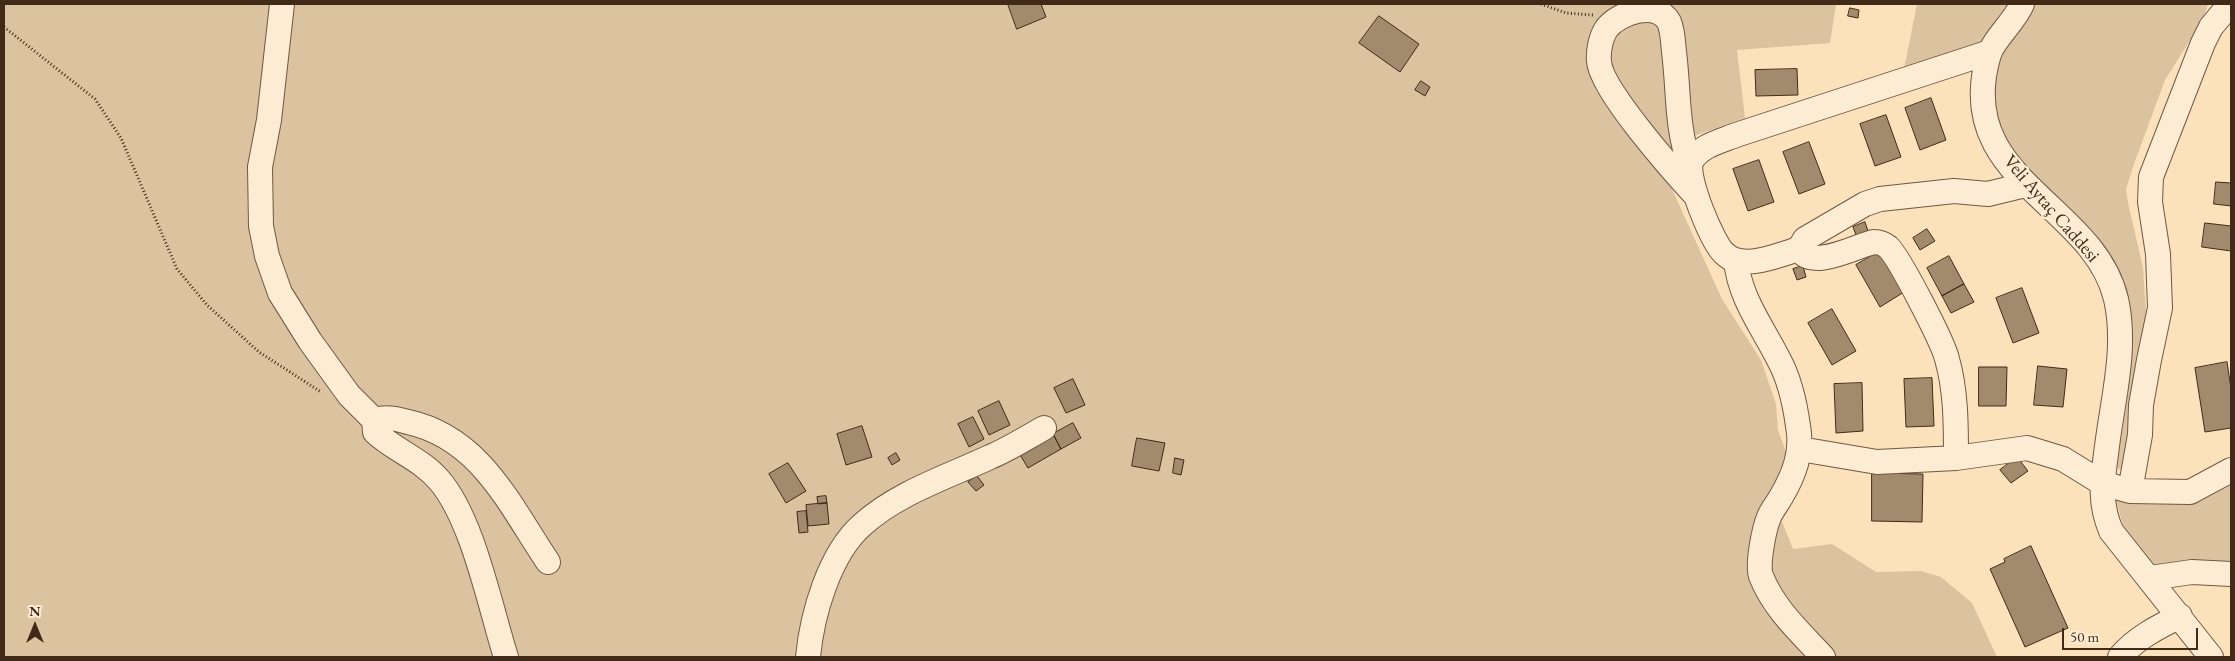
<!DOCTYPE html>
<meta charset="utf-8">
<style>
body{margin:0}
#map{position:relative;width:2235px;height:661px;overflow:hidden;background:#fbe2bb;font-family:"EB Garamond",serif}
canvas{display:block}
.frame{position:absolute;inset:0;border:5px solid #422a19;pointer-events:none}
.north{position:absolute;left:10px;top:601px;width:50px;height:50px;-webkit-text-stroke:4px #fcecd3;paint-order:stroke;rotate:0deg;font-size:14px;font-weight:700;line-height:20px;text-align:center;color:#422a19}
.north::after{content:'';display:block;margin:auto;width:18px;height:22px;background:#422a19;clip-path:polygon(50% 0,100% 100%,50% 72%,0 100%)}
.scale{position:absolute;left:2062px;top:628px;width:136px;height:22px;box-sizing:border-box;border:2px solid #422a19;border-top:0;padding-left:6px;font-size:15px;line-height:18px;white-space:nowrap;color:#422a19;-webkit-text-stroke:4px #fcecd3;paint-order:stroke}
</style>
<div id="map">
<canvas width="2235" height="661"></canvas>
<div class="frame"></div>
<div class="north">N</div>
<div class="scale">50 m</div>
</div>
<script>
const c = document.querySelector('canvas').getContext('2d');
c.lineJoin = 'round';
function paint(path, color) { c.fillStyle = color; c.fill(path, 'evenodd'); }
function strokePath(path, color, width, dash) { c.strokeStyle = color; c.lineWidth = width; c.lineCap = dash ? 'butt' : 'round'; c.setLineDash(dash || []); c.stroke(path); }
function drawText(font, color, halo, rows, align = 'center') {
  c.font = font + ' "EB Garamond",serif'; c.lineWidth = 4.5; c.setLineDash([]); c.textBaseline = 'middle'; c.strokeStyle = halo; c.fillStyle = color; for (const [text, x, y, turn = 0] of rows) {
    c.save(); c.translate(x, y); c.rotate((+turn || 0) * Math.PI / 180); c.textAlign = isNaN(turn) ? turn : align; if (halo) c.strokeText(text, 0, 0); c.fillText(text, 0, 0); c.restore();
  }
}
paint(new Path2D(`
 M4,4H1836L1830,43L1737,50L1745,118L1694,136L1673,154L1671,187L1722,299L1761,360L1776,404L1778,430L1787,455L1772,510L1783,524L1793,549L1832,544L1876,572L1921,571L1941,577L1972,603L1997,657H4Z
 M1917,4H2010L1992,32L1979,44L1904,69Z
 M2032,4H2208L2203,20L2165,80L2134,164L2126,189L2128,203L2143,268L2146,313L2127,472L2117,468L2115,460L2124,314L2016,162L1991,109L1996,71L2008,42Z
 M2231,482V563L2149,567L2127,540L2115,496Z`), '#dcc39f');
const building = new Path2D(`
 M1008,4H1041L1046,17L1017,29Z
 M1850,8L1859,10L1858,18L1848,16Z
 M1379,16L1419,44L1400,72L1359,43Z
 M1797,69L1798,95L1756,96L1755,70Z
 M1421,81L1430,87L1425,96L1415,90Z
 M1931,98L1946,140L1920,150L1905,108Z
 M1886,115L1901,157L1875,166L1860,124Z
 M1809,142L1825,184L1799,194L1783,152Z
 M1759,160L1774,202L1748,211L1733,169Z
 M2216,182L2231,183V206L2214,204Z
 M1865,222L1868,231L1856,235L1853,227Z
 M2205,223L2231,226V251L2202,247Z
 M1927,229L1935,241L1920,250L1913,238Z
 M1880,251L1904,292L1880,307L1856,265Z
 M1949,256L1964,284L1942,296L1927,268Z
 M1803,266L1806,277L1797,280L1793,269Z
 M1964,284L1974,302L1951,313L1942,296Z
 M2022,288L2039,333L2013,343L1996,298Z
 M1832,309L1856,351L1832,365L1808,323Z
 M2227,362L2231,388V428L2205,432L2195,368Z
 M2038,366L2067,369L2063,407L2034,405Z
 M1979,367H2007L2006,406H1979Z
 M1932,378L1934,426L1906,427L1904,379Z
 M1073,379L1085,405L1066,413L1054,388Z
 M1862,383L1863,431L1836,433L1834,384Z
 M999,401L1010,425L989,435L978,411Z
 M973,417L984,439L969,447L958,424Z
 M1073,423L1081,438L1061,449L1053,434Z
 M862,426L872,457L846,465L837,434Z
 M1053,434L1061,449L1028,468L1019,453Z
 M1137,438L1165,443L1159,471L1132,466Z
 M896,453L900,460L892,465L888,458Z
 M2017,457L2028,471L2011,483L2000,470Z
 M1175,458L1184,460L1181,475L1173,473Z
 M788,463L806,491L786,503L769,474Z
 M1872,473L1923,474L1922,522L1872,521Z
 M977,476L984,485L976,491L968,482Z
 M826,496L827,503L818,504L817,497Z
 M827,503L829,524L808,526L806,505Z
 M806,511L808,532L799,533L797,512Z
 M2031,546L2068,628L2025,647L1990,569L2005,562L2004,559Z`);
paint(building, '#a28a6d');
strokePath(building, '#422a19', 1);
const minor = new Path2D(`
 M282,4L269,120L260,167L261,226L267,256L280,293L310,341L349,395L374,420
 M2022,4C2015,21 1994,39 1989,54C1951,180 2093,202 2116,299C2127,347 2113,398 2107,446C2103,478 2098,500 2111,531L2211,657
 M1690,165C1676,128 1679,90 1674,52C1673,43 1673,31 1669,22C1657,0 1620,12 1607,28C1601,36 1598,51 1599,61C1600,89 1675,173 1696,196
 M1799,249C1781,254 1754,266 1735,260C1732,259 1727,256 1725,254C1713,245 1685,176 1691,162C1699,146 1721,141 1736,135L1990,52
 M1799,249C1812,271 1855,246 1874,242C1879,242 1883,243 1888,247C1899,257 1943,342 1947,359C1956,390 1956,425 1956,458
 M1799,249L1805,239L1865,204L1880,199L1954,191L1988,194L2025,185
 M1736,260C1739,297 1763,328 1779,360C1790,380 1795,404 1798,426C1803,452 1794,475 1781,497C1777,504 1772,510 1769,517C1764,529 1757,564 1761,576C1774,609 1800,632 1823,657
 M1800,449L1877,462L1956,458L2027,448L2063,459L2102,483L2130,491L2190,492L2231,470
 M2130,491L2140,435L2141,405L2149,360L2160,308L2158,254L2150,202L2151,177L2203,43L2211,27L2230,4
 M2150,578L2192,572L2231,574
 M506,657C490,607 473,519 439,480C421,459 394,450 375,432L374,420C385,416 398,419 408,422C481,438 510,506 548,562
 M808,657C812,615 829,554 862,525C897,493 947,477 990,457C1009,449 1026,438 1044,428
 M2120,657C2136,638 2158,627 2180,616`);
strokePath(minor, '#705842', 26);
strokePath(new Path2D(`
 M1541,4L1566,13L1593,15
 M4,27L95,99L121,138L177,269L207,305L259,352L321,392`), '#422a19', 3, [1, 2.5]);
strokePath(minor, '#fcecd3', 24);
drawText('19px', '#422a19', '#fcecd3', [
 ["Veli Aytaç Caddesi",2051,209,49]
]);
</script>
